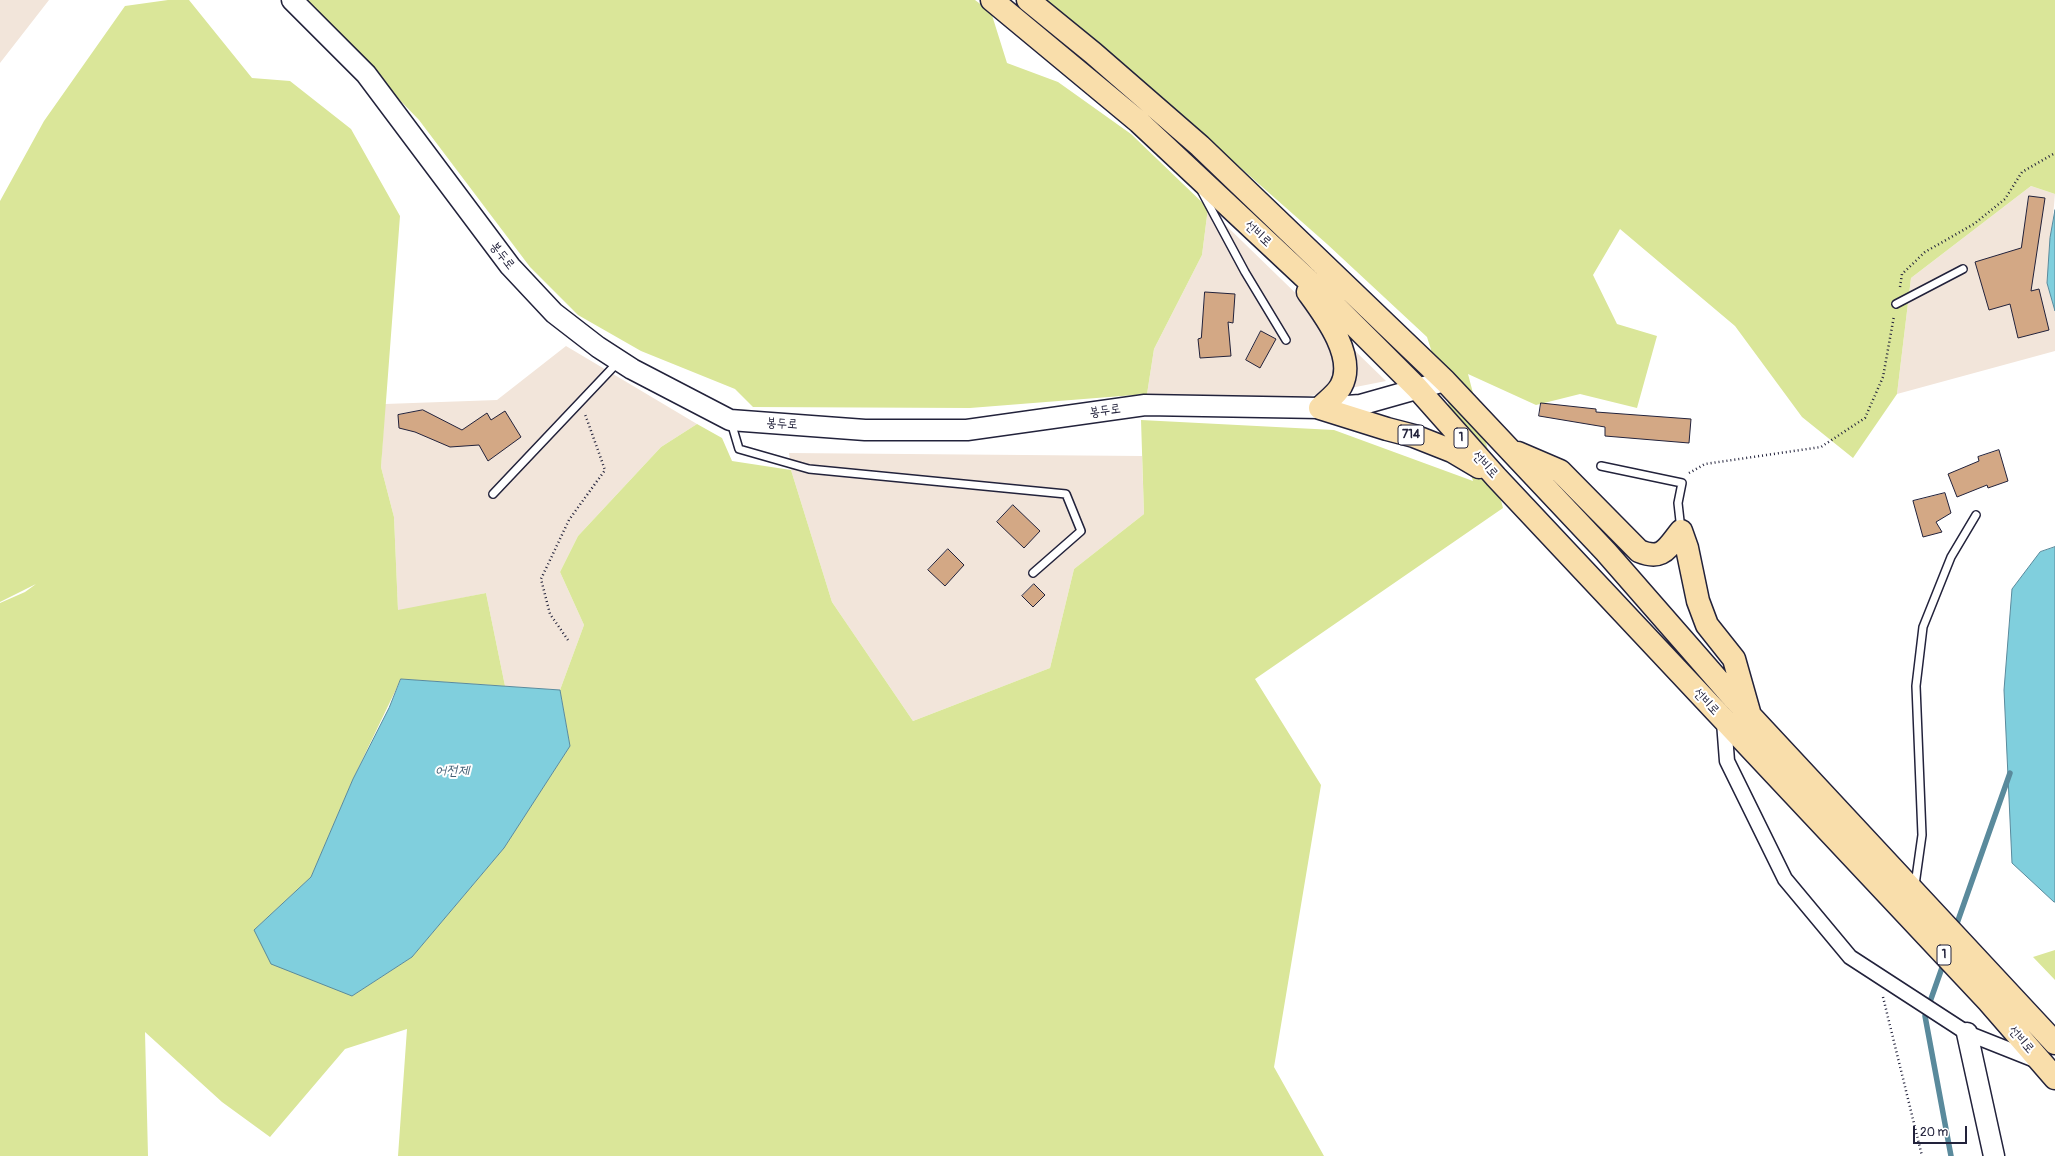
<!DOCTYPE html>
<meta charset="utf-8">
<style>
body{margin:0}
#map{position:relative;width:2055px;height:1156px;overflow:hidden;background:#fff;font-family:Pangolin,sans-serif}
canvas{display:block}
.scale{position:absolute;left:1913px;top:1126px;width:54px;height:18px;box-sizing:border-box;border:2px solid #22223b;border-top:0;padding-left:5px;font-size:12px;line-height:14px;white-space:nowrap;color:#22223b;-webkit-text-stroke:3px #fff;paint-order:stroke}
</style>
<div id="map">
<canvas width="2055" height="1156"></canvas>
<div class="scale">20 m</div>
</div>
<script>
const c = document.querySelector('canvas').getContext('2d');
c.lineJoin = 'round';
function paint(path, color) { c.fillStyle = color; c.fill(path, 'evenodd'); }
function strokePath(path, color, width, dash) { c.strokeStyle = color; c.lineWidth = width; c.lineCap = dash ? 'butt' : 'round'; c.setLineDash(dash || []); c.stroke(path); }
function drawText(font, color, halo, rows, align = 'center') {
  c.font = font + ' Pangolin,"Poor Story",sans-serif'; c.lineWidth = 4; c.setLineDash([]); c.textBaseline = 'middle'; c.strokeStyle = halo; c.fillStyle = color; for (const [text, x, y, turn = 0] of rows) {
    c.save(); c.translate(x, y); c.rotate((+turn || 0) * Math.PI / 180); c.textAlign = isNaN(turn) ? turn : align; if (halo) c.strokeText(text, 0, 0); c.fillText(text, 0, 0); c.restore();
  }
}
paint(new Path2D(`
 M0,0H49L0,63Z
 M2031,186L2055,194L2047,283L2055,311V351L1897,394L1911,278Z
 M1208,208L1386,381L1300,398L1147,394L1154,349L1202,255Z
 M566,346L697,424L661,447L578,536L560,572L584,625L560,690L505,686L486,593L398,611L394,517L381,467L385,404L497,400Z
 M789,453L1142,456L1144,514L1074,569L1050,668L913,721L832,602L791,470Z`), '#f2e5da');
paint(new Path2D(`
 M168,0H189L252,78L290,81L351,129L400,216L381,467L394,517L398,610L486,593L505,686L401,679L353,779L311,877L254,930L352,996L412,957L504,848L570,746L560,690L584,625L560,572L578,536L661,447L697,424L722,438L732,461L791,470L832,602L913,721L1050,668L1074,569L1144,514L1141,420L1334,430L1473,481L1427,337L1327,244L1133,73L1044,0H2055V194L2031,186L1911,278L1897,394L1853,458L1802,417L1735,326L1620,229L1593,275L1617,324L1657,336L1637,408L1580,394L1536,405L1468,374L1503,508L1255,679L1321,785L1274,1067L1324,1156H398L407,1029L345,1049L270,1137L222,1102L145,1032L148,1156H0V603L25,592L36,584L0,602V201L44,121L125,6Z
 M303,0H975L991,12L1007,63L1058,82L1131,134L1208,208L1202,255L1154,349L1147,394L970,408L753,407L735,389L641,351L578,315L530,267L419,120Z
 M2055,950V980L2033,957Z`), '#dae699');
const water = new Path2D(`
 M2055,210V311L2047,283L2050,238Z
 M2055,547V902H2054L2012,863L2004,690L2012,589L2040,552Z
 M401,679L560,690L570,746L504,848L412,957L352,996L271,964L254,930L311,877L353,779L389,708Z`);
paint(water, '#80cfdd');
strokePath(water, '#5a8a9c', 1);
strokePath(new Path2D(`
 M1955,929L2010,773
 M1944,962L1925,1016L1951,1156`), '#5a8a9c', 5.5);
const building = new Path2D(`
 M2029,196L2045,198L2031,291L2039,289L2049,330L2018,338L2010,304L1989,310L1975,262L2021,248Z
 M1205,292L1235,294L1233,323L1228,322L1231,356L1200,358L1198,339L1201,338Z
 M1261,331L1276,339L1260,368L1246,360Z
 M1541,403L1596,409V412L1691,419L1689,443L1605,436V427L1539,416Z
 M423,410L462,430L487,413L491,420L505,411L521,437L488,461L479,445L450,447L415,432L399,428L398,415Z
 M1999,450L2008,481L1988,488L1987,485L1957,497L1948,474L1979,461L1978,457Z
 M1945,493L1951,513L1936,522L1942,532L1923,537L1913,501Z
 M1013,505L1040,531L1024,548L997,522Z
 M948,549L964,565L945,586L928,570Z
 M1034,584L1045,595L1033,607L1022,596Z`);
paint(building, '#d3a885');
strokePath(building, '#22223b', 1);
const lane = new Path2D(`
 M1202,192L1245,272L1286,340
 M1896,304L1963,269
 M731,422L739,449L809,469L1066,494L1081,531L1033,573
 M1601,466L1682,483L1678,503L1681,530
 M493,494L619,361
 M1915,885L1922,835L1916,686L1923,627L1951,557L1976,515`);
const street = new Path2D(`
 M1724,722L1727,761L1785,879L1850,957L1967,1033L2035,1060`);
const secondary = new Path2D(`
 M292,0L366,74L510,266L554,313L598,347L632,369L730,420L865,430H967L1145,405L1320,408L1360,405L1445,381
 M1967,1033L1994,1156`);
const primary = new Path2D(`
 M992,0L1139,122L1327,298L1417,388L1496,477L1989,1002L2055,1078
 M1028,0L1093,53L1200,146L1445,381L1606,552L1731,695L2055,1043
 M1308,292C1324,314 1357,357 1341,386C1337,394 1327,401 1320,408L1387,429L1414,436L1452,451L1479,467
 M1518,453L1560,471L1639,551C1663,561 1667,548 1681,531L1687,548L1698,601L1707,625L1734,659L1749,712`);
strokePath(lane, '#22223b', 10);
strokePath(street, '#22223b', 17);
strokePath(secondary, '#22223b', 23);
strokePath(primary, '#22223b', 25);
strokePath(new Path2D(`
 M1900,287L1902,274L1925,252L1974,224L2005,199L2022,172L2055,153
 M1689,473L1705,464L1821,447L1865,418L1883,377L1894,316
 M568,640L550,614L541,579L569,520L605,470L585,414
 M1883,997L1922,1156`), '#22223b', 2.5, [1, 3]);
strokePath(lane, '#fff', 7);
strokePath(street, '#fff', 14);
strokePath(secondary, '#fff', 20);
strokePath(primary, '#f9deab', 22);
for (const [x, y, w] of [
 [1411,435,26],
 [1461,438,14],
 [1944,955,14]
]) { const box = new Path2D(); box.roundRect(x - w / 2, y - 10, w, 20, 3); c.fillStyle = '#fff'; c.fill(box); strokePath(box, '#22223b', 1); }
drawText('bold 12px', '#22223b', null, [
 ["714",1411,435],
 ["1",1461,438],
 ["1",1944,955]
]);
drawText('13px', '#22223b', '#fff', [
 ["선비로",1258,234,43],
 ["봉두로",502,256,52],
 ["봉두로",1105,411,-8],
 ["봉두로",782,424,4],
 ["선비로",1485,465,48],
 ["선비로",1706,702,47],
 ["선비로",2021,1040,49]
]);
drawText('italic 14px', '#435f74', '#fff', [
 ["어전제",452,771]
]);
</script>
